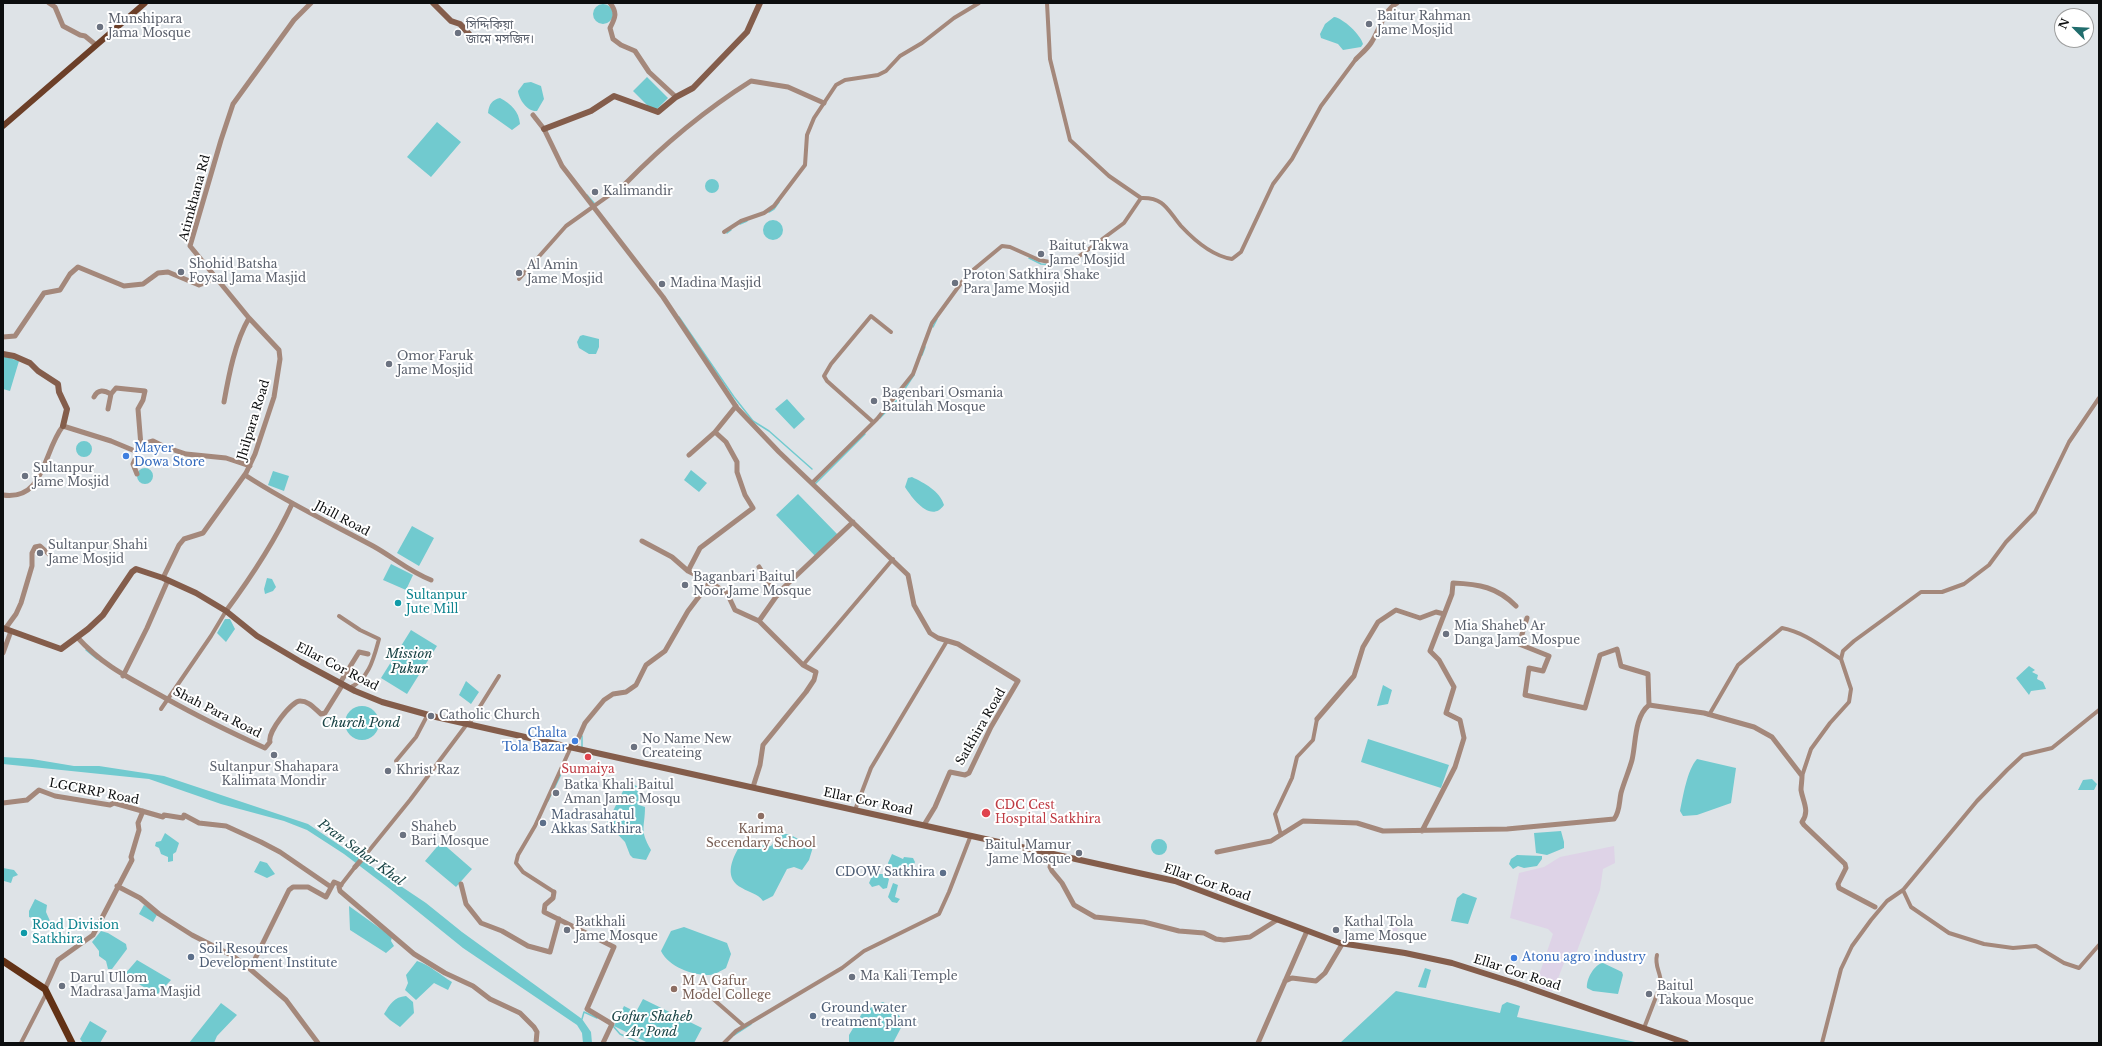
<!DOCTYPE html>
<meta charset="utf-8">
<style>
body{margin:0}
#map{position:relative;width:2102px;height:1046px;overflow:hidden;background:#dee3e7;font-family:"Libre Baskerville",serif}
canvas{display:block}
.frame{position:absolute;inset:0;border:4px solid #0c0e0f;pointer-events:none}
.north{position:absolute;left:2054px;top:8px;width:40px;height:40px;box-sizing:border-box;background:#fff;border:1px solid #9e9f9f;border-radius:50%;rotate:294deg;font-size:11px;font-weight:700;line-height:16px;text-align:center;color:#0c0e0f}
.north::after{content:'';display:block;margin:auto;width:14px;height:18px;background:#216d6d;clip-path:polygon(50% 0,100% 100%,50% 72%,0 100%)}
</style>
<div id="map">
<canvas width="2102" height="1046"></canvas>
<div class="frame"></div>
<div class="north">N</div>
</div>
<script>
const c = document.querySelector('canvas').getContext('2d');
c.lineJoin = 'round';
function paint(path, color) { c.fillStyle = color; c.fill(path, 'evenodd'); }
function strokePath(path, color, width, dash) { c.strokeStyle = color; c.lineWidth = width; c.lineCap = dash ? 'butt' : 'round'; c.setLineDash(dash || []); c.stroke(path); }
function drawText(font, color, halo, rows, align = 'center') {
  c.font = font + ' "Libre Baskerville","Noto Sans Bengali",serif'; c.lineWidth = 4; c.setLineDash([]); c.textBaseline = 'middle'; c.strokeStyle = halo; c.fillStyle = color; for (const [text, x, y, turn = 0] of rows) {
    c.save(); c.translate(x, y); c.rotate((+turn || 0) * Math.PI / 180); c.textAlign = isNaN(turn) ? turn : align; if (halo) c.strokeText(text, 0, 0); c.fillText(text, 0, 0); c.restore();
  }
}
paint(new Path2D(`
 M1614,846L1615,863L1603,869L1600,890L1574,959L1566,958L1555,986L1552,991L1544,989L1536,984L1553,934L1548,929L1510,918L1519,873L1544,867L1560,857Z
 M1395,917L1401,919L1393,943L1387,941Z`), '#ded3e7');
paint(new Path2D(`
 M593 14a10 10 0 1 1 20 0a10 10 0 1 1-20 0Z
 M1334,17C1343,18 1361,35 1363,44L1361,47L1343,50L1338,44L1321,38L1320,34L1325,24Z
 M647,77L668,98L654,112L633,91Z
 M531,82L541,86L544,99L537,111C528,112 519,100 518,91L524,83Z
 M500,98C511,104 519,111 520,124L512,130L488,113C489,104 492,100 500,98Z
 M437,122L461,142L431,177L407,157Z
 M705 186a7 7 0 1 1 14 0a7 7 0 1 1-14 0Z
 M763 230a10 10 0 1 1 20 0a10 10 0 1 1-20 0Z
 M583,335L599,339V347L596,354H589L579,348L577,342L580,336Z
 M3,356L19,361L10,391L3,389Z
 M787,399L805,419L794,429L775,409Z
 M76 449a8 8 0 1 1 16 0a8 8 0 1 1-16 0Z
 M137 476a8 8 0 1 1 16 0a8 8 0 1 1-16 0Z
 M691,470L707,483L699,492L684,480Z
 M273,471L289,476L284,491L268,485Z
 M912,477C924,483 940,491 944,505C931,524 912,498 905,487L908,478Z
 M798,494L838,535L816,557L776,515Z
 M412,526L434,538L419,566L397,553Z
 M391,564L413,575L406,590L383,580Z
 M267,578L272,579L276,587L273,591L265,594L264,589Z
 M225,619H230L235,629L226,642L217,633Z
 M411,630L437,646L407,694L381,678Z
 M2029,666L2035,670L2032,672L2038,675L2037,679L2043,682L2046,689L2031,691L2029,695L2016,678Z
 M466,681L479,692L471,704L459,695Z
 M1383,685L1392,690L1388,704L1377,706Z
 M345 723a17 17 0 1 1 34 0a17 17 0 1 1-34 0Z
 M1368,739L1449,765L1441,788L1361,762Z
 M3,757L32,759L74,766H99L164,776L308,824L426,903L462,932L582,1019L591,1032L592,1043H583L582,1033L577,1025L463,948L390,889L344,854L307,830L284,821L221,804L149,779L3,764Z
 M1697,759L1736,768L1731,803L1697,815L1683,816L1680,811C1683,797 1687,770 1697,759Z
 M2092,779L2097,784L2094,790H2078L2083,780Z
 M627,783H632L638,787L639,805L645,807C645,828 639,829 651,850L646,860L633,858L630,855L625,842L607,823Z
 M1561,831L1564,842V848L1547,855L1536,853L1534,833Z
 M165,833L179,843L176,852L173,854V861L168,862V857L161,854L159,848L155,846L156,842L161,841Z
 M779,834H789L813,847L809,860L802,870L794,867L787,869L773,896L763,901C757,893 750,893 742,888C724,879 731,861 739,847L750,844L771,846Z
 M1151 847a8 8 0 1 1 16 0a8 8 0 1 1-16 0Z
 M441,842L472,869L456,887L425,861Z
 M892,854L903,859L904,857L913,858L915,862L910,873L898,875L892,873L888,863Z
 M1517,855L1542,856V859L1537,866L1524,868L1518,866L1513,869L1509,864L1511,859Z
 M260,861L267,863L275,874L267,878L254,872Z
 M3,868L14,870L18,875L13,877L11,883L4,881L3,884Z
 M873,874H884L889,879L887,888L883,889L879,885L872,887L869,883Z
 M893,883L898,885L895,897L900,899L897,903L892,902L888,897Z
 M1463,893L1477,898L1468,924L1451,921L1457,898Z
 M35,899L47,905L46,912L50,921L46,926L41,928L35,925L32,918L29,917V911Z
 M144,905L158,913L153,922L139,914Z
 M349,906L392,937L391,941L394,946L386,953L350,930Z
 M684,927L727,943L731,954L726,968C722,970 715,975 709,975C692,975 669,967 661,951L671,931Z
 M101,931L108,933L126,944L127,949L112,969H108L106,961L99,956V951L92,942Z
 M137,960L171,980L157,995L124,975Z
 M417,961C430,965 440,975 452,982L448,990L434,983L416,1000L405,990L408,983L406,975Z
 M1603,963L1622,972L1623,975L1618,994L1593,991L1587,988C1586,980 1594,964 1603,963Z
 M1425,968L1431,970L1426,988L1418,987Z
 M1396,991L1500,1013L1502,1005L1507,1002L1520,1006L1517,1017L1640,1043H1340Z
 M406,996L413,1002L414,1013L400,1027L390,1020L384,1014C390,1004 394,997 406,996Z
 M643,999L702,1028L694,1043H648L614,1026L624,1006L636,1012Z
 M883,1002L893,1008L904,1022L893,1043H849V1035L864,1010C871,1009 876,1004 883,1002Z
 M221,1003L237,1015L217,1036L214,1043H189Z
 M90,1021L107,1031L100,1043H83L80,1039Z`), '#71cacf');
strokePath(new Path2D(`
 M587,195L594,203
 M769,212L774,209L779,202
 M740,224L747,221
 M727,233L731,230
 M1029,258L1041,264L1060,265
 M679,317L734,397L753,421L769,431L812,469
 M933,327L937,319
 M922,355L925,347
 M902,393L914,375
 M880,418L902,395
 M815,484L865,434
 M86,650L97,659
 M582,736V748
 M548,801L563,770
 M582,1019L584,1012L597,1018
 M613,1026L620,1034L640,1043
 M734,1035L751,1024`), '#71cacf', 1.5);
strokePath(new Path2D(`
 M1047,3L1050,59L1070,140L1109,176L1141,198
 M724,232L741,221L764,213L774,206L805,165L807,135L814,118L836,85L845,80L878,75L886,71L900,56L922,43L954,18L979,3
 M519,279L566,226L625,184
 M873,422L827,381L824,376L831,364L871,316L891,332
 M812,483L877,419L913,374L932,323L967,275L1002,246L1010,247L1039,260L1055,263H1070L1124,223L1141,198C1165,197 1168,211 1181,226C1195,241 1212,256 1232,259L1241,252L1273,184L1292,159L1321,106L1356,59
 M339,616L360,630L379,639C374,657 369,680 349,688
 M803,665L893,559
 M161,709L211,636L226,611
 M1709,715L1738,665L1782,628C1804,632 1822,647 1841,659
 M469,724L499,676
 M396,761L416,737L428,714
 M1802,776L1811,749L1830,723L1849,702L1851,689L1841,659L1843,651L1854,641L1921,592H1942L1964,584L1989,565L2006,542L2035,512L2069,442L2099,398
 M855,810L871,768L947,641
 M1281,835L1275,814L1292,778L1297,757L1313,740L1317,719
 M363,858L410,800L467,724
 M341,885L355,867
 M1903,890L1911,907L1949,933L1984,944L2013,948L2036,946L2064,963L2079,968L2099,945
 M554,892L523,872L516,863L518,855L535,826L571,747
 M704,991L744,1026
 M1644,1028L1661,984C1661,972 1654,966 1657,955
 M21,1043L45,996V991
 M724,1043L736,1031L842,968L864,951L939,914L949,892L971,835
 M1822,1043L1841,969L1852,946L1871,920L1887,901L1903,890L1977,801L2007,770L2023,755L2052,748L2099,710`), '#a4887b', 4);
strokePath(new Path2D(`
 M49,3L55,7L63,26L80,35L85,36L96,45
 M610,3C618,13 615,18 610,28L613,39L621,45L635,51L649,72L676,97
 M1356,59C1361,54 1367,49 1371,43C1379,31 1384,10 1397,3
 M533,115L544,129L562,166L663,297L737,408L779,452L908,575L914,605L930,633L938,638L958,644L1018,681L991,727L969,773L965,775L950,772L935,807L924,825
 M625,184C663,145 705,110 751,81L788,87L824,103
 M3,337L15,336L44,293L60,290L70,274L78,267L124,286L143,284L158,273L168,272L199,285L216,278
 M94,397C98,389 104,390 111,394
 M224,402C229,374 235,342 249,318L190,246L221,140L233,104L294,20L311,3
 M108,409L111,394L116,388L145,391L143,400L138,409L141,446
 M715,432L736,406
 M135,451L137,455L133,464L137,474
 M245,475C286,502 330,523 373,546C393,557 410,572 431,580
 M3,495C45,501 43,451 63,426L111,441L135,451L143,444L153,441L165,447L186,454L226,458L250,466
 M759,567L777,596
 M688,571L700,548L753,508L745,495L737,472V462L726,442L715,432L689,455
 M163,578L179,545L184,539L203,533L246,473L255,454L274,397L280,359L279,350L249,318
 M710,582L727,593L735,610L759,621L780,591L853,522
 M226,611C252,576 274,543 292,504
 M1527,618L1519,644L1549,656L1543,671L1529,668L1525,695L1585,708L1600,655L1617,649L1621,666L1648,674L1649,705H1651
 M5,629L16,614L21,603L32,566V553L35,547L40,546L51,556
 M77,637C105,668 132,679 167,699C199,717 232,733 265,748L270,742C267,732 292,701 300,701C309,701 314,708 321,714L325,713L343,684
 M3,653L11,631
 M123,676L147,628L168,580
 M340,683L359,652L368,654
 M1317,719L1354,676L1363,647L1378,622L1396,610L1420,618L1436,612L1444,614
 M574,748L585,723L604,700L613,694L626,692L636,685L646,665L665,651L688,611L710,582L688,571L672,557L642,541
 M753,787L760,765L763,745L806,692L814,680L816,672L803,665L759,621
 M3,803L27,800L39,790L55,796L110,805L114,803L163,817L164,815L183,818L184,815L199,823L226,826L261,842L280,852L331,887
 M1422,831L1455,767L1464,738L1460,720L1446,713L1454,687L1439,660L1430,651L1452,594L1453,583C1479,584 1497,587 1516,606
 M1217,852L1271,841L1303,821L1357,823L1383,831L1507,829L1614,819C1620,812 1619,802 1621,793C1624,782 1629,771 1632,760C1636,744 1634,717 1649,705L1704,713L1754,727L1772,737L1802,776C1802,781 1801,786 1801,790C1803,802 1810,811 1802,822L1804,825L1845,864L1846,868L1838,884L1839,888L1875,907
 M1054,854L1050,867L1052,871L1062,883L1074,905L1095,917L1144,922L1179,931L1204,933L1216,939L1224,940L1250,937L1277,920
 M355,867L363,858
 M461,884L466,904L481,923L502,931L528,946L550,952L559,919
 M117,886L140,898L159,914L192,935L233,956L250,969L286,1000L318,1043
 M554,892L553,898L545,905L544,912L614,947L587,1009L612,1024L603,1043
 M250,969L289,890L293,887H308L326,897L334,882L341,885L339,887L340,891L414,954L445,973L473,986L490,999L520,1013L534,1027L537,1032L536,1043
 M1285,981L1292,978L1316,981L1325,973L1341,946
 M45,989L58,960L93,935L132,860L131,857L139,830L138,823L143,811
 M1258,1043L1307,931`), '#a4887b', 5);
strokePath(new Path2D(`
 M433,3L451,21L460,24L469,34
 M544,129L591,111L614,96L658,112L676,97L693,88L747,32L760,3
 M3,354L14,356L30,363L38,371L58,384L59,392L67,409L63,426
 M3,628L61,649L88,629L103,615L132,572L136,569L163,578L196,593L226,611L257,636L301,662L355,691L382,702L436,717L574,748L1175,881L1340,943L1405,953L1452,963L1518,984L1686,1043`), '#845d4b', 6);
strokePath(new Path2D(`
 M3,126L145,3`), '#6c3f28', 6);
strokePath(new Path2D(`
 M3,961L45,989L72,1043`), '#623216', 7);
for (const [x, y, r, color] of [
 [1369,24,4,"#6b7280"],
 [100,27,4,"#6b7280"],
 [458,33,4,"#6b7280"],
 [595,192,4,"#6b7280"],
 [1041,254,4,"#6b7280"],
 [181,272,4,"#6b7280"],
 [519,273,4,"#6b7280"],
 [955,283,4,"#6b7280"],
 [662,284,4,"#6b7280"],
 [389,364,4,"#6b7280"],
 [874,401,4,"#6b7280"],
 [126,456,4,"#3f7fe0"],
 [25,476,4,"#6b7280"],
 [40,553,4,"#6b7280"],
 [685,585,4,"#6b7280"],
 [398,603,4,"#0f9aa8"],
 [1446,634,4,"#6b7280"],
 [431,716,4,"#6b7280"],
 [575,741,4,"#3f7fe0"],
 [634,747,4,"#6b7280"],
 [274,755,4,"#6b7280"],
 [588,757,4,"#e0444e"],
 [388,771,4,"#6b7280"],
 [556,793,4,"#6b7280"],
 [986,813,5,"#e0444e"],
 [761,816,4,"#8d6e63"],
 [543,823,4,"#5c6f8a"],
 [403,835,4,"#6b7280"],
 [1079,853,4,"#6b7280"],
 [943,873,4,"#5c6f8a"],
 [567,930,4,"#6b7280"],
 [1336,930,4,"#6b7280"],
 [24,933,4,"#0f9aa8"],
 [191,957,4,"#5c6f8a"],
 [1514,958,4,"#3f7fe0"],
 [852,977,4,"#6b7280"],
 [62,986,4,"#6b7280"],
 [674,989,4,"#8d6e63"],
 [1649,994,4,"#6b7280"],
 [813,1016,4,"#5c6f8a"]
]) { const dot = new Path2D(); dot.arc(x, y, r, 0, 2 * Math.PI); c.fillStyle = color; c.fill(dot); strokePath(dot, '#fff', 1.5); }
drawText('12px', '#5b616d', '#fff', [
 ["Baitur Rahman",1377,17],
 ["Jame Mosjid",1377,31],
 ["Munshipara",108,20],
 ["Jama Mosque",108,34],
 ["সিদ্দিকিয়া",466,26],
 ["জামে মসজিদ।",466,40],
 ["Kalimandir",603,192],
 ["Baitut Takwa",1049,247],
 ["Jame Mosjid",1049,261],
 ["Shohid Batsha",189,265],
 ["Foysal Jama Masjid",189,279],
 ["Al Amin",527,266],
 ["Jame Mosjid",527,280],
 ["Proton Satkhira Shake",963,276],
 ["Para Jame Mosjid",963,290],
 ["Madina Masjid",670,284],
 ["Omor Faruk",397,357],
 ["Jame Mosjid",397,371],
 ["Bagenbari Osmania",882,394],
 ["Baitulah Mosque",882,408],
 ["Sultanpur",33,469],
 ["Jame Mosjid",33,483],
 ["Sultanpur Shahi",48,546],
 ["Jame Mosjid",48,560],
 ["Baganbari Baitul",693,578],
 ["Noor Jame Mosque",693,592],
 ["Mia Shaheb Ar",1454,627],
 ["Danga Jame Mospue",1454,641],
 ["Catholic Church",439,716],
 ["No Name New",642,740],
 ["Createing",642,754],
 ["Sultanpur Shahapara",274,768,"center"],
 ["Kalimata Mondir",274,782,"center"],
 ["Khrist Raz",396,771],
 ["Batka Khali Baitul",564,786],
 ["Aman Jame Mosqu",564,800],
 ["Shaheb",411,828],
 ["Bari Mosque",411,842],
 ["Baitul Mamur",1071,846,"right"],
 ["Jame Mosque",1071,860,"right"],
 ["Batkhali",575,923],
 ["Jame Mosque",575,937],
 ["Kathal Tola",1344,923],
 ["Jame Mosque",1344,937],
 ["Ma Kali Temple",860,977],
 ["Darul Ullom",70,979],
 ["Madrasa Jama Masjid",70,993],
 ["Baitul",1657,987],
 ["Takoua Mosque",1657,1001]
], 'left');
drawText('12px', '#0c0e0f', '#fff', [
 ["Atimkhana Rd",195,198,-75],
 ["Jhilpara Road",254,420,-73],
 ["Jhill Road",342,519,28],
 ["Ellar Cor Road",337,667,27],
 ["Shah Para Road",217,713,27],
 ["Satkhira Road",981,727,-60],
 ["LGCRRP Road",94,792,11],
 ["Ellar Cor Road",868,802,12],
 ["Ellar Cor Road",1207,883,19],
 ["Ellar Cor Road",1517,973,18]
]);
drawText('12px', '#366cbe', '#fff', [
 ["Mayer",134,449],
 ["Dowa Store",134,463],
 ["Chalta",567,734,"right"],
 ["Tola Bazar",567,748,"right"],
 ["Atonu agro industry",1522,958]
], 'left');
drawText('12px', '#0d838f', '#fff', [
 ["Sultanpur",406,596],
 ["Jute Mill",406,610],
 ["Road Division",32,926],
 ["Satkhira",32,940]
], 'left');
drawText('12px', '#be3a42', '#fff', [
 ["Sumaiya",588,770],
 ["CDC Cest",995,806,"left"],
 ["Hospital Satkhira",995,820,"left"]
]);
drawText('12px', '#4e5e75', '#fff', [
 ["Madrasahatul",551,816],
 ["Akkas Satkhira",551,830],
 ["CDOW Satkhira",935,873,"right"],
 ["Soil Resources",199,950],
 ["Development Institute",199,964],
 ["Ground water",821,1009],
 ["treatment plant",821,1023]
], 'left');
drawText('12px', '#785e54', '#fff', [
 ["Karima",761,830],
 ["Secendary School",761,844],
 ["M A Gafur",682,982,"left"],
 ["Model College",682,996,"left"]
]);
drawText('italic 13px', '#1b4547', '#fff', [
 ["Mission",409,654],
 ["Pukur",409,669],
 ["Church Pond",361,723],
 ["Pran Sahar Khal",361,853,36],
 ["Gofur Shaheb",652,1017],
 ["Ar Pond",652,1032]
]);
</script>
